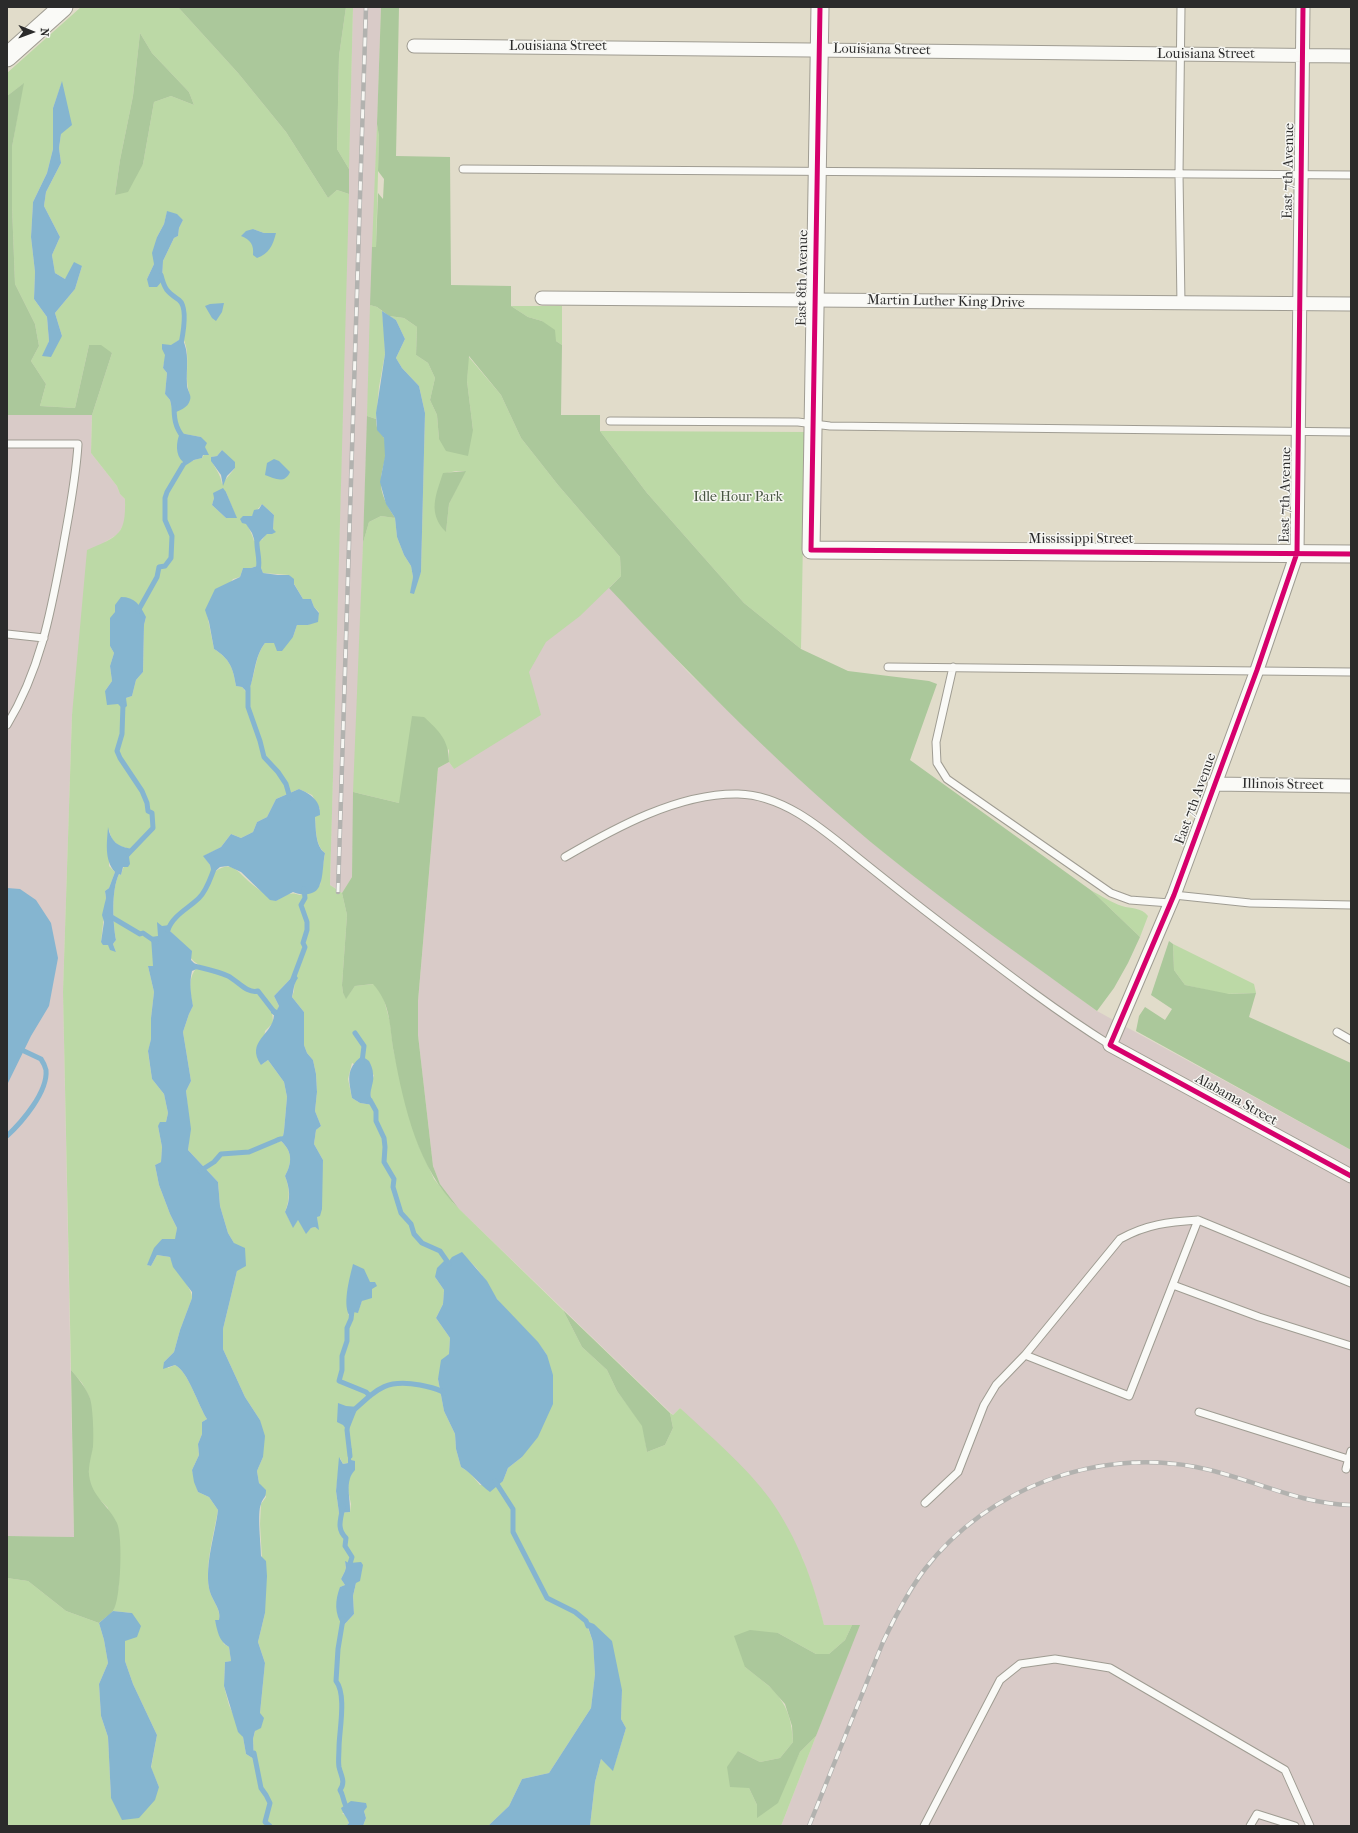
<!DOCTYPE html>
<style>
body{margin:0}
#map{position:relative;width:1358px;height:1833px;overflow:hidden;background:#e1dcca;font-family:"IM FELL French Canon",serif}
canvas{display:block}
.frame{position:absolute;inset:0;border:8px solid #2b2b2b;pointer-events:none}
.north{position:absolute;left:12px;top:12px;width:40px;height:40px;-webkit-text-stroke:3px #f6f6f2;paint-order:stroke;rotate:91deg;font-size:11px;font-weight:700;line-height:16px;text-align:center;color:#2b2b2b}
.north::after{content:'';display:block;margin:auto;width:14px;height:18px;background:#2b2b2b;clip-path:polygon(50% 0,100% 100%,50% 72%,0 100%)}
</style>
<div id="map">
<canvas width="1358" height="1833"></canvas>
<div class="frame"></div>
<div class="north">N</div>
</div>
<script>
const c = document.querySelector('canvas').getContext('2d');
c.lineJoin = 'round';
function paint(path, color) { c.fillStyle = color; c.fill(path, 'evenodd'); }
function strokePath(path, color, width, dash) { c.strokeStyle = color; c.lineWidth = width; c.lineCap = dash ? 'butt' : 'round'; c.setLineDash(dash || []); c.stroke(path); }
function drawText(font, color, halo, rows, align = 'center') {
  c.font = font + ' "IM FELL French Canon",serif'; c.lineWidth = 3; c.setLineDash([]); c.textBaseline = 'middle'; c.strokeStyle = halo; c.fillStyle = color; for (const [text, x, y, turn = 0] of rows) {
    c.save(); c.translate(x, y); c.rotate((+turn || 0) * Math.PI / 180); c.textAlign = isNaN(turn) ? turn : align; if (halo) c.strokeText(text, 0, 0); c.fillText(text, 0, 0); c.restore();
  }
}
paint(new Path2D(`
 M353,7H381L352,877L342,893L330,885Z
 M7,415H92L91,453L117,486L120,494L125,499L126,520L118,534L105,542L72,715L63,992L74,1537L7,1536Z
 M563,536L688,672L788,768L888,856L989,932L1097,1011L1351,1150V1826H781L859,1625L824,1626L817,1600L802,1557L680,1408L673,1415L459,1209L440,1184L433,1166L418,1035V1001L438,768L449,762L454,769L463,583Z`), '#d9cbc8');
paint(new Path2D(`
 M81,7H178L238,73L286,132L328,198L337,190L349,194L330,885L342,893L347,915L342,985L343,993L346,998L355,986L374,984L383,996L390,1022L393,1048L407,1109L419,1146L434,1179L453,1203L563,1310L582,1347L607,1370L617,1391L643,1426L647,1452L665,1445L673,1428L670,1413L673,1415L680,1408C711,1437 745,1465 770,1499C797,1537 813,1580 824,1625H852L845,1640L829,1654H816L778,1633L745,1667C775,1690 791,1701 793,1742L780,1758L760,1762L738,1751L749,1788L757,1805L788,1777L800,1752L816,1736L781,1826H590L595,1782L601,1759L613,1770L626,1728L621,1719L622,1690L586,1622L593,1642L595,1674L591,1708L549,1773L522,1779L509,1806L488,1826H363L366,1818L364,1811L342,1813L347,1817L349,1823L346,1826H7V1578L28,1581L66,1611L99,1623L104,1640L108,1663L99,1684L101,1716L108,1737L111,1798L159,1787L151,1768L157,1735L133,1684L125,1661V1641L132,1613L113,1611L119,1585L108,1508L93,1493L89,1478V1462L93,1445L90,1398L82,1383L71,1370L63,992L72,715L87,550C119,536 126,535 125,499L120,494L117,486L91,453L92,415L112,353L89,345L75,408L40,406L46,384L31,361L39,346L35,324L15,284L12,206V147L23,84L7,96V73ZM140,33L152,53L189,92L194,105L171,96L154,102L143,164L115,195L120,160L133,96ZM62,82L61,134L59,148L61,163L46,192L44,206L60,237L52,255L55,273L65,279L82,266L75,289L55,313L62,336L43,356L49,341L47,317L34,299L35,272L31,237L33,202L47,173L53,149V108ZM167,212L183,220L179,228L178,236L174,238L163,261L162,281L147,279L154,264L157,237L164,224ZM253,229L264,233H276L254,246L249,239L242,236ZM183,338C192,356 183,377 190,395L173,413L170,400L165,394L167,373L163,368C166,353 169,345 183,338ZM179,433L201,437L206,451L202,458C196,459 187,462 184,467L181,466L183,462ZM222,450L235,468L222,484C221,473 211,464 211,457L217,456ZM226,492L236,517L226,518L212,505L214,498ZM262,504L274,515L273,529L267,533L262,540L254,541C252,532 246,526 246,516H252ZM260,565L263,573L289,575L303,599H311L314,607L319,612L318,618L308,625H297L293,637L274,643H265C254,657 256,677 247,693L242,687L236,686C233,668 230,659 214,649L207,614L233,579L240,577L243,568H251ZM115,612L146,617L144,625L143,672L136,680L132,696L126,698L105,691L112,681L110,666L114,653L110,646ZM299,789L312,795L320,809L315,816C316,828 315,845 325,853L320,885L300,895C290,891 285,895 276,901C268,895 260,891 253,885C237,873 233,857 212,874L210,865L204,856L221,847L231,834L241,838L253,832L257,822L267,817L276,799ZM109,829C111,843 119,847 132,849C130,858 123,865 121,875L119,874C111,891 113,921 116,940L113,944L116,952L108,945L101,942L106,898L105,891L109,888L115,872L109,866ZM170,925V931C181,942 186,957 199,965C187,977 190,991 193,1006L189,1014L183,1032L191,1081L186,1091L190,1129L188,1150L218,1182L220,1206L228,1233L234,1243L237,1271L223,1329V1349L245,1397L260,1420L263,1457L257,1471L259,1483L266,1497L261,1504L260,1524L265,1613L258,1642L265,1663L260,1713L253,1739L254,1759L246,1754L243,1737L229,1705L224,1686L225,1662L231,1661L229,1647L224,1644L215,1620L219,1621C222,1609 211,1600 209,1588C205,1564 214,1534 218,1510L209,1497L198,1492L192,1470L199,1455L198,1444L202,1434V1422L207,1419C198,1405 188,1371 175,1365L168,1368L164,1362L174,1352L180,1330L192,1298C193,1288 174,1270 170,1257L157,1255L151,1266L147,1265L162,1239H176L177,1228L170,1214L159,1185L155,1165L161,1162L162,1147L158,1126L166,1122L168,1113L164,1094L152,1079L148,1052L151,1039V1018L154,992L148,966L153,967L158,936ZM295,974L294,991L292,997L304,1012V1045L307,1053L313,1060L316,1074L317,1092L315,1111L321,1126L316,1130L314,1144L323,1160L317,1217L318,1229L315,1227L311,1228L306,1233L298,1219L293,1227L285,1212C290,1199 290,1189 285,1176C292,1163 293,1152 281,1141L276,1143L283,1136L284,1131L287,1097L284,1082L268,1060L261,1065L265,1031L273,1023L272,1008L277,1011L279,1006L274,996ZM352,1063L374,1075C371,1085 367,1094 374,1103L373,1105L360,1103L352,1098L348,1079ZM465,1257C483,1272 485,1282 497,1299C512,1319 533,1334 547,1355L522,1457L508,1468L503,1481L480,1485L470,1473L461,1467L456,1449L455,1434L444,1411L438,1379L449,1354L450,1338L436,1318L443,1304L444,1290L435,1277L449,1261ZM375,1282L362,1301L358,1312H353L348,1315V1310ZM352,1449L348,1490L351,1504L350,1512L339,1513L336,1491L340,1458L343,1464L348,1463V1452ZM345,1562L349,1563L356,1583L353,1596L354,1614L343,1626L340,1587L345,1585L341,1579L346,1569Z
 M346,7H353L349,169L337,149L339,56Z
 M377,124L379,136L376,247H372Z
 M370,305L377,307L382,311L384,330L385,354L379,387L376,419L367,416Z
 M511,306H562V345L556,341L542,321L528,317Z
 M389,316L404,318L417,327L416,355L428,363L435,378L430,400L437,415L439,439L473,430L467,381L468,356L501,395L521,438L558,485L620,557L621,576L580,616L546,642L529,672L541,715L454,769L449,762V749L399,803L353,792L363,543L369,522L381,516L395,518L397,537L404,555L411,566L413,577L411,593L421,572L425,413L419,386L402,368L396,358L405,339L396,320ZM456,471H465L449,504L446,531L443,474Z
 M600,431L805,432L801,649L744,603L647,493Z
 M1092,891C1102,896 1112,903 1122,906C1131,909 1141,907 1148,916L1140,937Z
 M1173,944L1254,984L1256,993L1225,994L1185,985L1174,970Z`), '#bcd9a6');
paint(new Path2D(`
 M178,7H346L339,56L337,149L349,169V194L337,190L328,198L286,132L238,73Z
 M381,7H399L396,156L450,157L451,285L511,286V306L528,317L542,321L555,330L556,341L562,345L561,415H600V431L647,493L744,603L801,649L848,671L929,681L937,684L910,760L1092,891L1140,937L1128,963L1114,988L1097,1011C1027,960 955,910 888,856C788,775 697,682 609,588L621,576L620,557L558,485L521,438L501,395L469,356L467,381L473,430L468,456L446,451L439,439L437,415L430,400L435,378L428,363L416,355L417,327L404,318L389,316L377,307L370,305L372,247H376L378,193L383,199L384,179L378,171L379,136L377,124Z
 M140,33L152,53L189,92L194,105L171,96L154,102L143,164L128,192L115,195L120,160L133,96Z
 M24,83L12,147V206L15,284L35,324L39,346L31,361L46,384L40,406L75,408L89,345H101L112,353L92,415H7V96Z
 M367,416L376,419C377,435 379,428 384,438C390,452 381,468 381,481C380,494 388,507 395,518L381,516L369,522L363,543Z
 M466,471L449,504L446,532C427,513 436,495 443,473Z
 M412,716L424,717C439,731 449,740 449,762L438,768L418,1001V1035L433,1166L440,1184L459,1209C418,1169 404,1107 394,1053C389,1027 392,1005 373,984L355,986L346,999L343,993L342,985L347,915L342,893L352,877L353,792L399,803Z
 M1169,941L1173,944L1174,970L1185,985L1229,994L1256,993L1249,1017L1351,1063V1150L1136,1031L1139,1016L1145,1007L1165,1020L1172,1009L1151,995Z
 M563,1310L670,1413L673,1428L665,1445L647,1452L642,1426L617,1391L607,1370L582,1347Z
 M71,1370C78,1378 86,1388 90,1398C93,1408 94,1436 93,1447C91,1458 87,1469 90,1480C94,1498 109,1506 117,1523C123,1536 121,1600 113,1611C110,1615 103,1619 99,1623L66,1611L28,1581L7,1578V1536L74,1537Z
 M852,1625H860L816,1736L800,1752L778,1803L757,1818V1805L749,1788L730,1787L727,1767L738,1751L760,1762L780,1758L793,1742L792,1726L785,1704L769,1686L745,1667L734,1636L750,1630L778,1633L816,1654H829L845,1640Z`), '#abc89b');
paint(new Path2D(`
 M62,81L72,125L61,134L59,148L61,163L46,192L44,206L60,237L52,255L55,273L65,279L74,262L82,266L75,289L55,313L62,336L51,357L42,356L49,341L47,317L34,299L35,272L31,237L33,202L47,173L53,149V108Z
 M167,211L177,214L183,220L179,228L178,236L174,238L163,261L162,281L157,287H149L147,279L154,264L152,253L157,237L164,224Z
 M253,229L264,233H276C273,245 269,254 257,258L253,255C254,245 251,240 241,236L246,231Z
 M224,303L222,312L216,321L212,318L205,306L210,304Z
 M382,311L396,320L405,339L396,358L402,368L419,386L425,413L421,572L414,594L410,593L413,577L411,566L404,555L397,537L395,518L386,504L380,482L385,456L384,438L377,430L376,413L385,354Z
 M182,338C190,353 186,368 187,385C187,390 192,395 190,400C188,408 179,411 173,413L170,400L165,394L167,373L163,368L165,355L162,349V344L171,345Z
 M180,433L201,437L207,443L205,447L209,455H203L202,458L194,460L180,469L183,462C175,455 176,442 180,433Z
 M222,450L235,462V468L227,476L223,486L221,475L211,461V457L217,456Z
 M274,459L279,461L290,472C285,484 275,479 265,475L267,463Z
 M223,488L226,492L237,518H226L212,505L214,498L213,493Z
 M262,504L274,515L273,529L276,532L272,534H267L256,545L252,533L246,524L242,523L240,519L243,516H252L254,510L259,509Z
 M260,565L263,573L278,575H289L294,579V584L303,599H311L314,607L319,613L318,622L308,625H297L293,637L282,651H277L274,643H265C254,657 255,677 248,693L242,687L236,686C233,668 230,659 214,649L209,622L205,610L215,589L240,577L243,568H251Z
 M121,597C135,597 140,605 146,617L144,625L143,672L136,680L132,696L126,698L127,706L123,709L118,704L107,705L105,691L112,681L110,666L114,653L110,646V618L115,612V605Z
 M299,789C311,794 321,801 320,815L315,817C316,828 315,846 325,853C323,862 323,878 320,884C317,896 302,896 293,892L276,901L270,900L241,872L228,866L220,867L212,874L210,865L203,856L221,847L231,834L241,838L253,832L257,822L267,817L276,799Z
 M108,827C111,842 118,847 133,849L129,857L130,864L128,867H123L121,875L119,874C111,891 113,922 116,940L113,944L116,952L110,950L108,945H103L101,942L104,922L102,915L106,898L105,891L109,888L115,872C104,860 107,842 108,827Z
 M7,888L20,889L36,900L51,923L58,958L49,1006L31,1036L7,1085Z
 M157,922L162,926L170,925V931L192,951L191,960L199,968L192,971C189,983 191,994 193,1006L189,1014L183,1032L191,1081L186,1091L191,1129L188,1150L218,1182L220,1206L228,1233L234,1243L245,1248L246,1266L237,1271L223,1329V1349L245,1397L260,1420L265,1436L263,1457L257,1471L259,1483L266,1490C266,1499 263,1497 261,1504C257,1513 261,1545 261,1556L266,1561L267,1576L265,1613L258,1642L265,1663L260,1713L264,1718L261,1728L255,1731L253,1739L254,1759L246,1754L243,1737L238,1732L224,1686L225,1662L231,1661L229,1647C219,1642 217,1630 215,1620H219C222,1609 211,1600 209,1588C205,1564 215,1534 218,1510L209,1497L198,1492L194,1482L192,1470L199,1455L198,1444L202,1434V1422L207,1419C198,1405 188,1371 175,1365L163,1369L164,1362L174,1352L180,1330L192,1298V1292L173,1267L170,1257L157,1255L151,1266L147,1265L154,1248L162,1239H175L177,1228L170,1214L159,1185L155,1165L161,1162L162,1147L158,1126L160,1122H166L168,1113L164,1094L152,1079L148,1051L151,1039V1018L154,992L148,966H153L151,937L158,936Z
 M295,974L298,978C293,985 294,990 292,997L304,1012V1045L307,1053L313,1060L316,1074L317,1092L315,1111L321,1126L316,1130L314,1144L323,1160L322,1209L320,1216L317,1217L319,1230L315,1227L311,1228L306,1234L298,1220L293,1228L285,1212C291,1199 290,1189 285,1176C292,1163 293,1152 281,1141L274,1142L276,1138L283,1136L284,1131L287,1097L284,1082L268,1060L261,1065C245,1041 273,1035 274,1015L271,1013V1007L277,1010L279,1006L274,996Z
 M362,1056L369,1061C371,1065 373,1069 373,1074C375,1085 366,1093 374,1103L373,1105L360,1103L352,1098C349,1080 345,1069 362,1056Z
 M462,1252L487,1281L497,1299L538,1342L547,1355L553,1375V1404L538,1437L522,1457L508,1468L503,1481L490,1492C479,1484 473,1474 461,1467L456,1449L455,1434L444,1411L438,1379L441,1360L449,1354L450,1338L436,1318L443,1304L444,1290L435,1277L437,1268L445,1260L449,1261L452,1257Z
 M353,1264L364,1269L370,1282H375L377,1286L372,1289V1298L362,1301L358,1313L353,1312V1317L351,1318C341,1307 350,1277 353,1264Z
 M338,1403L346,1406L358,1407L350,1427L347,1430L343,1425L337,1422Z
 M352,1448L351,1460L355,1461V1470C344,1481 351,1499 350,1512L339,1513L336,1491L339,1457L343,1464L348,1463V1452Z
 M345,1561L349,1563L361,1562L363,1565L360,1581L356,1583L353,1596L354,1614L343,1626C334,1614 335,1600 340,1587L345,1585L341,1579L346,1569Z
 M113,1611L132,1613L141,1626L137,1637L125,1641V1661L133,1684L157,1735L151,1767L159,1787L155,1800L139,1818L122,1820L111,1798L108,1737L101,1716L99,1684L108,1663L104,1640L99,1623Z
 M586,1621L594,1624L612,1641L622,1690L621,1719L626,1728L613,1771L601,1759L595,1782L590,1826H488L509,1806L522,1779L549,1773L591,1708L595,1674L593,1642Z
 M351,1801L366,1803L367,1807L364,1811L366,1818L363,1826H346L349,1823C347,1817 343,1814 341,1808Z`), '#85b5d0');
strokePath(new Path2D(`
 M161,275C165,291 168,292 179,300C188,307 183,334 181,344
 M174,405C174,418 175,427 183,437
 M257,539C256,550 261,560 258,570
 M138,611L157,577L159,567L165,566L171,558L172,536L165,520V498L167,492L183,465
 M248,688V707L260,741L264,757L278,772L286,784L290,798
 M123,704L122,734L117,751L120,758L142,791L147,803L148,811L152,813L153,828L128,854
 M108,915L140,934L143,933L156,942
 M168,930C172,916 189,908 199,898C207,890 210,879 214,869
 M194,966C206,969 217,971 228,976C238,981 247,994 258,991L275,1013
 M293,979L305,947L303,943L307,930V922L301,905L305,898L304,889
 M355,1033L364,1046L362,1062
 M370,1100L376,1111V1121L384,1138L385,1147L384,1162L394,1179L393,1187L401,1213L411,1224L414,1234L422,1243L440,1251L449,1264
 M7,1136C22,1122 48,1092 46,1070C45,1066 43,1062 41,1059L24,1051
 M200,1171L214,1162L221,1154L249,1152L280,1139
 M352,1311L351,1319L347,1328V1341L342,1356V1370L339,1381L366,1392L370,1396
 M353,1411C378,1388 386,1379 420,1385C428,1387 438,1388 444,1393
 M348,1423L347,1430L350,1456
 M495,1481L513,1509V1532L547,1598L575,1612L586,1621L588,1626
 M343,1506C341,1519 336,1528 346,1538L345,1546L352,1557L348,1570
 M343,1619L338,1649L336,1681C347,1695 339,1731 339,1748C339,1754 338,1761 339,1767C341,1776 346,1782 340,1790C344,1796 343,1804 348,1809
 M254,1753L261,1788L266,1795L270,1803L265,1822L270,1826`), '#85b5d0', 5);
const service = new Path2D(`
 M463,169L1351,175
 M1181,304L1179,174L1181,7
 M610,421L798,422L830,426L1351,432
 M7,444H78C76,479 69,513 63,547C51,611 41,669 7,725
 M7,634L44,638
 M888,667L1351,672
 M953,667L936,742L937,763L947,779L1111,893L1130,900L1170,903
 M565,857C615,828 678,793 738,794C788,795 830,836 867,865C892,885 916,904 941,923C996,965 1051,1008 1110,1045
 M1174,895L1250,903L1351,905
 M1337,1032L1351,1040
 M1173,1285L1259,1317L1351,1346
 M1025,1355L1120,1239C1147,1224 1169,1222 1198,1220
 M1199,1412L1348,1459
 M1346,1469L1351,1451
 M925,1503L958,1472L984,1405L996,1385L1025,1355L1129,1396L1198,1220L1351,1283
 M924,1826L1000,1680L1020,1664L1055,1659L1110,1668L1285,1770L1310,1826
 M1250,1826L1257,1814L1295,1826`);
const minor = new Path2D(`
 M1303,7L1297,553L1257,670L1174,895L1110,1045L1351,1176
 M414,46C726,48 1039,53 1351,56
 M542,298L1351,304
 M1214,784L1351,786`);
const tertiary = new Path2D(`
 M820,7L811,550L1351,554`);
const secondary = new Path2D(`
 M7,57L63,7`);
strokePath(service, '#9f9c92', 9);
strokePath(minor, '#9f9c92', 15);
strokePath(tertiary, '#9f9c92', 19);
strokePath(secondary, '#9f9c92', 21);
strokePath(service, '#fafaf7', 7);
strokePath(minor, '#fafaf7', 13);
strokePath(tertiary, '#fafaf7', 17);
strokePath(secondary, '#fafaf7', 19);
const rail = new Path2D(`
 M338,892L366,7
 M809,1826L883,1642C895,1617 908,1591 925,1569C987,1488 1097,1448 1196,1467C1249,1477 1297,1504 1351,1505`);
strokePath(rail, '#b2b2af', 4.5);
strokePath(rail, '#f6f6f2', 3, [9]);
strokePath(new Path2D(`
 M820,7L811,550L1351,554
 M1303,7L1297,553L1257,670L1174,895L1110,1045L1351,1176`), '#d6006c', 5);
drawText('14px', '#2b2b2b', '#f6f6f2', [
 ["Louisiana Street",558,47],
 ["Louisiana Street",882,50,1],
 ["Louisiana Street",1206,55],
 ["East 7th Avenue",1289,171,-89],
 ["East 8th Avenue",803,278,-89],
 ["Martin Luther King Drive",946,302,1],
 ["East 7th Avenue",1286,495,-89],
 ["Mississippi Street",1081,540],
 ["Illinois Street",1283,785,1],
 ["East 7th Avenue",1196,799,-70],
 ["Alabama Street",1236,1100,29]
]);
drawText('14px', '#485642', '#f6f6f2', [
 ["Idle Hour Park",738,498]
]);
</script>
